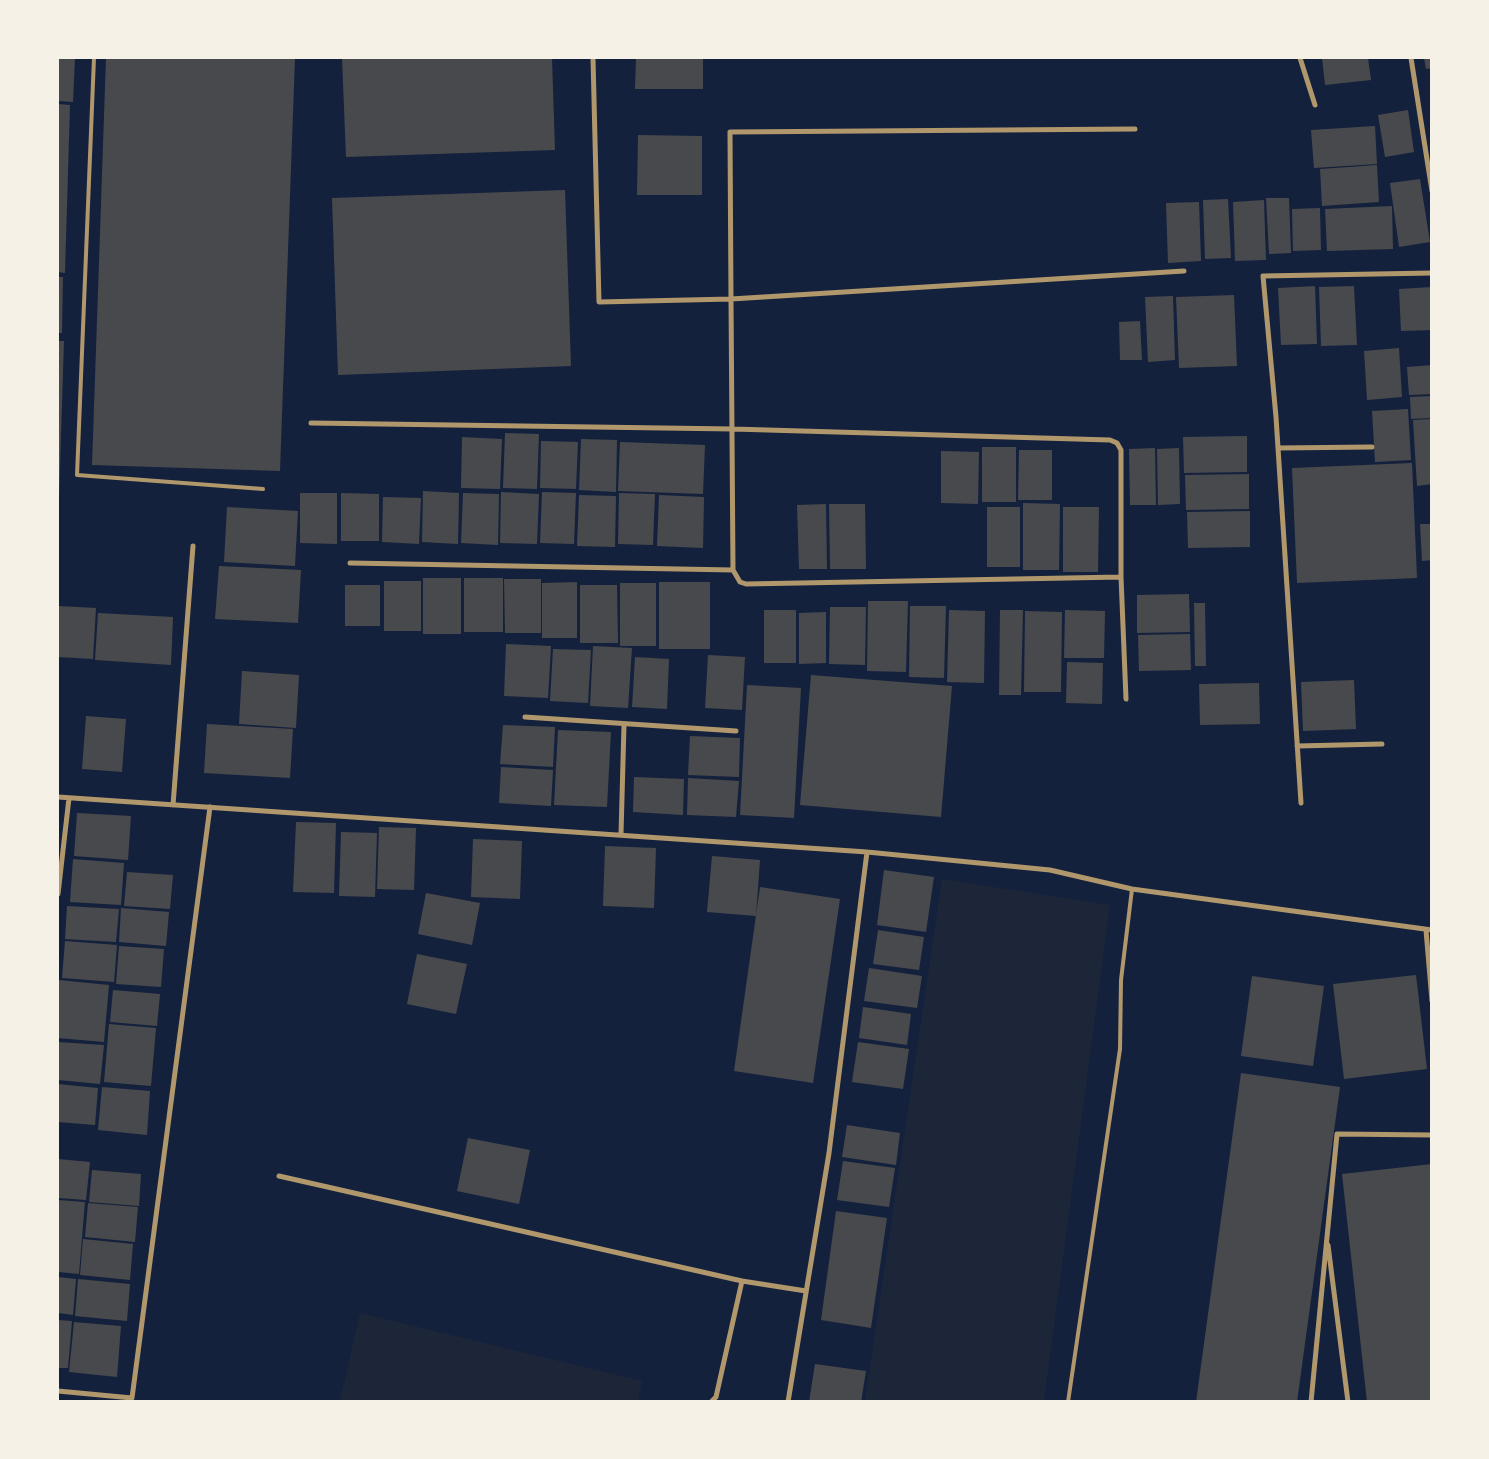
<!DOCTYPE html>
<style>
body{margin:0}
#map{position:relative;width:1489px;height:1459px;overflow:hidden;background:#14213d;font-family:"Noto Sans",sans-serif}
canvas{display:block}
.frame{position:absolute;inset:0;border:59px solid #f6f1e7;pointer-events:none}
</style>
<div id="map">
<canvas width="1489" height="1459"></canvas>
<div class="frame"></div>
</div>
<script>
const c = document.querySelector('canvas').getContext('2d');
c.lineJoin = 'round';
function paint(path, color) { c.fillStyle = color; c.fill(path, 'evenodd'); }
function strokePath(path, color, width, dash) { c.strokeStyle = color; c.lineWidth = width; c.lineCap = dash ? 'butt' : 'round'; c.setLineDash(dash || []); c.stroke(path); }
paint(new Path2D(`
 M942,879L1110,905L1044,1401H865Z
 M360,1313L642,1381L638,1401H340Z`), '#1d2539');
paint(new Path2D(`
 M58,58H75L73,102L58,101Z
 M106,58H295L280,471L92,465Z
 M342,58H552L555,150L346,157Z
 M636,58H703V89H635Z
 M1322,58H1368L1371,80L1325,85Z
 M1424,58H1432V68L1426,69Z
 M58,104L70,105L65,273L58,272Z
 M1408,110L1414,152L1385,157L1378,115Z
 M1375,126L1377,164L1314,168L1311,130Z
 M638,135L702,136V195H637Z
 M1377,165L1379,202L1322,206L1320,169Z
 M1420,179L1430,242L1399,247L1390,183Z
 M565,190L571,366L338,375L332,198Z
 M1266,198H1289L1291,253L1269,254Z
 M1228,199L1231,258L1205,259L1203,200Z
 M1264,200L1266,260L1235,261L1233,202Z
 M1199,202L1201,261L1168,263L1166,203Z
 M1392,206L1393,249L1327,251L1325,209Z
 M1320,208L1321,250L1293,251L1292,209Z
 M58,277H63L62,333H58Z
 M1315,286L1317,344L1281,345L1278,288Z
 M1354,286L1357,345L1321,346L1319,287Z
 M1432,287V330L1401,331L1399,289Z
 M1234,295L1237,366L1179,368L1176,297Z
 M1173,296L1175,360L1148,362L1145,297Z
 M1140,321L1142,360H1120L1119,322Z
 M58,341H64L59,499H58Z
 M1399,348L1402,397L1367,400L1364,351Z
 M1432,365V394L1409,395L1407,367Z
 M1432,396V418L1411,419L1410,397Z
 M1408,409L1411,460L1375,462L1372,411Z
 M1432,419V484L1417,486L1413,420Z
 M505,433L539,434L537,489L503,488Z
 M1247,436V472L1184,473L1183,437Z
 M462,437L502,439L500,489L461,488Z
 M581,439L617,440L616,492L579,490Z
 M541,441L578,442L576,489L540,488Z
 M620,442L705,445L703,494L618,491Z
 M982,447H1016V502H982Z
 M1155,448L1156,505H1130L1129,449Z
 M1179,448L1180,504L1158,505L1157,449Z
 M1019,450H1052V500H1018Z
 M941,451L979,452L978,504L941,503Z
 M1412,463L1417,578L1297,583L1292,468Z
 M1249,474V509L1186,510L1185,475Z
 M423,491L459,493L458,544L422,542Z
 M501,492L539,494L537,544L500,543Z
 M542,492L576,493L574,544L540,543Z
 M300,493H337V544L300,543Z
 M341,493L379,494V541H341Z
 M463,493L499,494L498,545L461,543Z
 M619,493L655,494L653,545L618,544Z
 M579,495L616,496L615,547L577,546Z
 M659,495L704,497L703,548L657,546Z
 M383,497L421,498L419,544L382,542Z
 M1023,503L1060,504L1059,570H1023Z
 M826,504L827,569H799L797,505Z
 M829,504H865L866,569H830Z
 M227,507L298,511L295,566L224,562Z
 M987,507H1020V567H987Z
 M1063,507H1099L1098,572H1063Z
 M1250,511V547L1188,548L1187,512Z
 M1420,524H1432V560L1422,561Z
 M219,566L301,570L298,623L215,619Z
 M423,578H461V634H423Z
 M464,578H503V632H464Z
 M504,579H541V633H505Z
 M384,581H421V631H384Z
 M577,582V638H542V583Z
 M659,582H710V649H659Z
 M620,583H656V646H620Z
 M345,585H380V626H345Z
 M580,585H617L618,643H580Z
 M1189,594L1190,632L1137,633V595Z
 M868,601H908L906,672L867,671Z
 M1194,603H1205L1206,666H1195Z
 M58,606L96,608L93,659L58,657Z
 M910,606H946L944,678L909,677Z
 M830,607H866L865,665L829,664Z
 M764,610H796V663H764Z
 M949,610L985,611L984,683L947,682Z
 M1000,610H1023L1021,695H999Z
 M1065,610L1105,611L1104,658H1064Z
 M1025,611L1062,612L1061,692H1024Z
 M826,612V663L799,664V613Z
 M98,613L173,617L171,665L95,660Z
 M1190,634L1191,670L1139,671L1138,635Z
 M506,644L551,646L548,698L504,696Z
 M593,646L632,648L628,708L590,706Z
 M553,649L591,650L588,703L550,701Z
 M708,655L745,657L742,710L705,708Z
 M635,657L669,659L667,709L632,707Z
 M1067,662L1103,663L1102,704L1066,703Z
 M242,671L299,675L296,728L239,724Z
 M811,675L952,686L941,817L800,805Z
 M1354,680L1356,729L1303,731L1301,682Z
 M1259,683L1260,724L1200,725L1199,684Z
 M747,685L801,688L794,818L740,815Z
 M86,716L126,719L122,772L82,769Z
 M207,724L293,729L290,778L204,773Z
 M503,725L555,727L553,767L500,764Z
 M558,730L611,732L607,807L554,805Z
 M690,736L740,738L739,777L688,775Z
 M501,767L553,770L551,806L499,803Z
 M634,777L684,779L683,815L633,812Z
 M688,778L739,781L736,817L687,815Z
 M77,813L131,816L128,860L74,856Z
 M296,822L336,823L334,893L293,892Z
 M379,827L416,828L414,890L377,889Z
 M341,832L377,833L375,897L339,896Z
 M473,839L522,841L520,899L471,897Z
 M605,846L656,848L654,908L603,906Z
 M712,856L760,860L756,916L707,912Z
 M73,859L124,863L121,905L70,902Z
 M884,870L934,877L926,932L877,925Z
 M127,872L173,875L170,909L124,906Z
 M760,887L840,899L813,1083L734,1071Z
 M426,893L480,903L472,945L418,934Z
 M67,906L119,909L116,942L65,939Z
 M121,908L169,912L166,946L119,942Z
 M878,930L924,937L919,970L873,964Z
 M65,941L117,945L114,982L62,978Z
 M119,946L164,949L161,987L116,984Z
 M417,954L467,964L456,1014L407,1004Z
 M869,968L922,976L917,1008L864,1001Z
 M1416,975L1427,1069L1344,1079L1333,984Z
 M1252,976L1324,986L1313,1066L1241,1056Z
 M59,980L109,985L104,1042L58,1038Z
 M113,990L160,994L157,1026L110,1022Z
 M863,1007L911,1014L907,1045L859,1038Z
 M109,1024L156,1028L151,1086L104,1082Z
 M58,1042L104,1045L100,1084L58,1080Z
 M858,1042L909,1049L903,1089L852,1082Z
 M1241,1073L1340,1087L1297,1402H1196Z
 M58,1084L98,1088L95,1125L58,1122Z
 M102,1087L150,1091L147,1135L98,1130Z
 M847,1125L900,1133L896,1165L842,1157Z
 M468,1138L530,1150L519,1204L457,1191Z
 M58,1159L90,1162L86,1200L58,1198Z
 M843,1161L895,1168L889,1207L837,1200Z
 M1432,1164V1402H1367L1342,1174Z
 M92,1170L141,1174L139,1206L89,1202Z
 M58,1200L85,1202L79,1274L58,1272Z
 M88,1203L138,1207L135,1242L85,1237Z
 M836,1211L887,1218L871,1328L821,1320Z
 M83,1239L133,1244L130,1280L80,1275Z
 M58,1277L76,1279L73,1315L58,1313Z
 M78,1279L130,1284L127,1321L75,1316Z
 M58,1320L72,1321L68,1368H58Z
 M74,1322L121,1326L117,1377L69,1372Z
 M815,1364L866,1371L861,1402H809Z`), '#48494c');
strokePath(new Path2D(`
 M94,58L77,475L263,489
 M1068,1402L1120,1049L1121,980L1132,889`), '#b1986c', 4);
strokePath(new Path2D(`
 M593,58L599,302L731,299L733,570L740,582L746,584L1121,577
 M1300,58L1315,105
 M1411,58L1432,191
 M1135,129L730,132L731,299L1184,271
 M311,423L733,429L1110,440L1117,443L1121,450V577L1126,699
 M1278,448L1372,447
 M350,563L733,570
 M525,717L736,731
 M1297,746L1382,744
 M58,797L867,852L1050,870L1132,889L1432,930
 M1301,803L1276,417L1263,276L1432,273
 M173,805L193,546
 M621,834L624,725
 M58,894L69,798
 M1426,930L1432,1001
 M279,1176L742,1281
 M1328,1245L1348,1402
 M58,1391L132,1398L210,807
 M711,1402L716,1397L742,1281L806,1291
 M788,1402L829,1153L867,852
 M1311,1402L1337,1134L1432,1135`), '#b1986c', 5);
</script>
